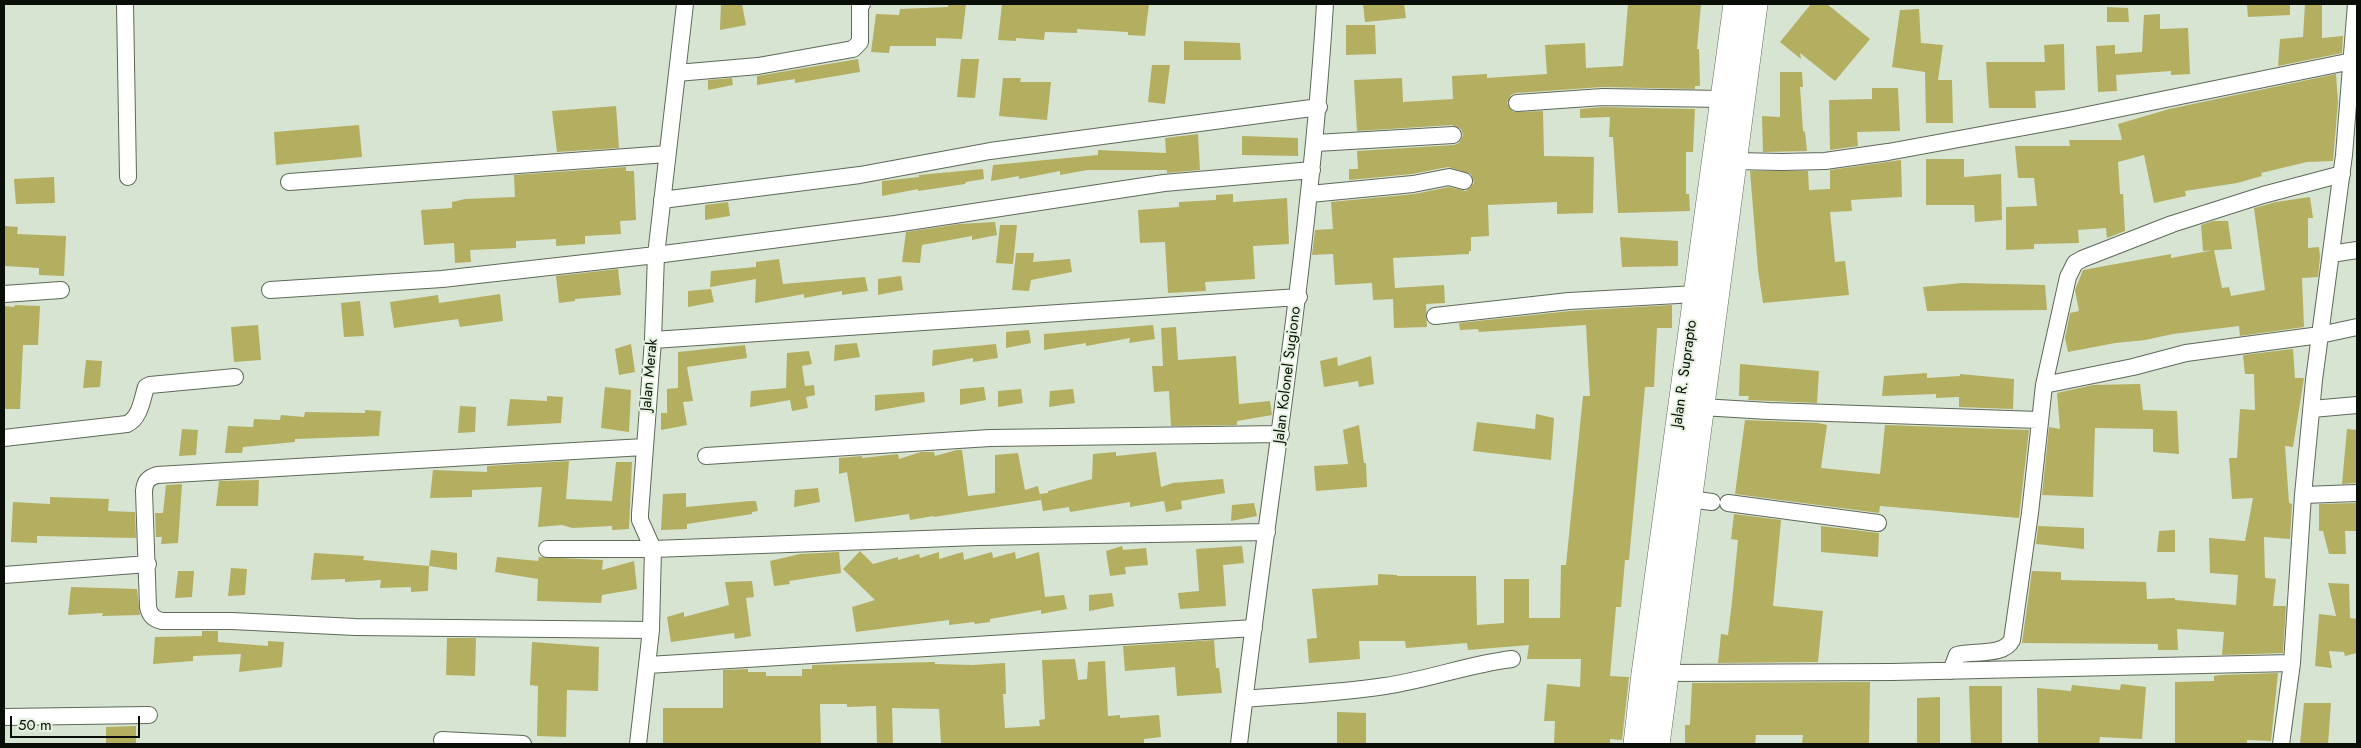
<!DOCTYPE html>
<style>
body{margin:0}
#map{position:relative;width:2361px;height:748px;overflow:hidden;background:#d7e4d2;font-family:Jost,sans-serif}
canvas{display:block}
.frame{position:absolute;inset:0;border:5px solid #0a0e08;pointer-events:none}
.scale{position:absolute;left:10px;top:716px;width:130px;height:22px;box-sizing:border-box;border:2px solid #0a0e08;border-top:0;padding-left:6px;font-size:15px;line-height:18px;white-space:nowrap;color:#0a0e08;-webkit-text-stroke:4px #e4f1df;paint-order:stroke}
</style>
<div id="map">
<canvas width="2361" height="748"></canvas>
<div class="frame"></div>
<div class="scale">50 m</div>
</div>
<script>
const c = document.querySelector('canvas').getContext('2d');
c.lineJoin = 'round';
function paint(path, color) { c.fillStyle = color; c.fill(path, 'evenodd'); }
function strokePath(path, color, width, dash) { c.strokeStyle = color; c.lineWidth = width; c.lineCap = dash ? 'butt' : 'round'; c.setLineDash(dash || []); c.stroke(path); }
function drawText(font, color, halo, rows, align = 'center') {
  c.font = font + ' Jost,sans-serif'; c.lineWidth = 4; c.setLineDash([]); c.textBaseline = 'middle'; c.strokeStyle = halo; c.fillStyle = color; for (const [text, x, y, turn = 0] of rows) {
    c.save(); c.translate(x, y); c.rotate((+turn || 0) * Math.PI / 180); c.textAlign = isNaN(turn) ? turn : align; if (halo) c.strokeText(text, 0, 0); c.fillText(text, 0, 0); c.restore();
  }
}
paint(new Path2D(`
 M721,4H742L746,25L720,30Z
 M948,4H966L962,39L936,38V46H890L889,53L871,52L876,14L899,15L900,9L948,7Z
 M1002,4H1149L1145,36L1128,35V32L1077,29V33L1045,32L1044,40L1016,38V41L998,40Z
 M1363,4H1404L1406,18L1365,22Z
 M1628,4H1701L1697,49H1699L1700,86H1695V89L1603,87L1516,93L1511,95L1507,103L1513,112L1543,111L1544,156L1594,157L1593,213L1557,214V202L1488,205L1489,236L1471,237V251H1469V254L1393,258L1395,288L1444,285L1445,303L1426,304L1427,327L1394,328L1393,299L1373,300L1372,283L1335,285L1333,254L1312,255L1315,230L1333,229L1331,202L1414,194L1449,187L1466,191L1474,183L1471,174L1448,167L1412,174L1349,180V169H1358L1357,151L1454,145L1459,143L1463,135L1461,129L1452,125L1357,131L1354,80L1402,78L1403,102L1453,99L1452,76L1487,74V78L1547,74L1545,45L1585,43L1586,68L1623,66Z
 M1811,4H1827L1870,39L1835,81L1800,53L1801,59L1780,42Z
 M2247,4H2290V15L2248,17Z
 M2305,4H2322V38L2343,36L2342,53L2278,66L2280,39L2303,37Z
 M2107,7L2128,8L2129,22H2107Z
 M1919,9L1921,43L1943,45L1938,80H1952L1953,123H1926L1925,72L1892,67L1900,10Z
 M2160,14V29L2188,28L2190,74L2171,75V71L2116,75L2117,91L2098,92L2096,46L2115,45V54L2142,52L2144,15Z
 M1346,25H1375L1376,54L1346,55Z
 M1184,41L1240,43L1241,60H1184Z
 M2064,44L2065,90L2035,91L2036,108H1989L1986,62H2045L2044,45Z
 M858,59L860,72L795,83V79L757,85V76Z
 M961,59H979L975,98L957,97Z
 M1152,65H1170L1165,104L1148,102Z
 M1780,72H1802L1803,87H1800L1803,131L1805,132L1807,151L1763,152L1762,116L1780,117Z
 M2336,74L2338,102L2333,161L2307,162L2261,173L2262,176L2237,183L2185,191L2186,196L2154,203L2144,155L2118,162L2120,194H2123L2125,231L2107,238L2106,228L2078,230L2079,243L2034,244V249L2006,250V207L2037,206L2034,178H2018L2015,146H2070L2069,140H2122L2118,124L2142,117L2169,109Z
 M732,78L733,85L708,90V80Z
 M1003,78H1021L1020,82H1051L1047,120L999,116Z
 M1872,88H1898L1900,131L1857,132L1858,146L1830,150L1829,100L1872,99Z
 M616,106L619,148L557,152L552,111Z
 M1603,107L1695,109L1693,152H1686V194H1689L1690,211L1618,213L1613,137H1609L1610,117L1580,118V109Z
 M359,125L362,157L276,165L274,132Z
 M1198,134L1200,170L1167,173V170H1087L1060,175V171L1019,179V176L991,181L993,165L1098,155V150L1166,153L1165,138Z
 M1242,136L1298,138V156L1242,155Z
 M1926,159H1964V177L2001,174L2002,220L1975,222L1974,205H1926Z
 M1901,160L1902,197L1851,200L1852,211L1830,212L1835,262L1845,261L1849,295L1763,303L1758,270L1750,171H1808L1809,190L1830,189V170Z
 M626,167V171H634L636,220L620,221L621,234L585,236V244L556,246V239L516,241V248L470,250L471,262L455,263L454,243L424,245L421,210L452,208V202L465,199L515,197L514,175Z
 M983,169L984,179L966,182L965,184L918,191V189L882,196V181L919,177V175Z
 M54,177L55,203L16,204L14,179Z
 M1233,194V202L1287,198L1289,244L1253,246L1255,279L1205,282L1206,291L1168,293L1165,242L1140,243L1138,210L1179,207V202L1216,200V195Z
 M2310,197L2313,218H2308V248L2319,247L2320,257L2318,277L2302,278L2304,327L2240,336L2239,326L2173,334L2145,340L2115,343L2068,352L2065,338L2070,313L2079,311L2075,290L2083,270L2171,254V258L2214,250L2222,288L2229,287L2231,296L2265,290L2254,208L2276,202Z
 M728,202L730,216L705,220V205Z
 M2213,221H2228L2232,249L2203,251L2201,225Z
 M995,222L997,235L972,240V236L922,245L920,263L902,262L906,232L959,224Z
 M1000,225H1017L1013,264L996,263Z
 M4,226L18,227L17,234L66,236L64,276L39,275V268L4,266Z
 M1620,237L1678,241V266L1622,267Z
 M1016,253H1034L1033,262L1070,259L1072,272L1031,280L1029,291L1012,290Z
 M779,259L783,284L865,277L868,291L842,295V291L804,298V294L755,303L756,279L710,287L711,271L756,267V262Z
 M618,269L621,295L575,299V301L559,303L556,276Z
 M901,276L903,290L878,295V279Z
 M1962,283L2045,285L2047,310L1927,311L1923,287Z
 M711,289L714,302L688,307V291Z
 M500,294L503,321L460,327L458,319L394,328L390,302L438,295L439,303Z
 M360,301L364,336L344,337L341,303Z
 M15,305L40,306L38,345H23L20,409H4V306L14,307Z
 M1672,305V328H1657L1654,387H1645L1629,560H1625L1621,607H1616L1610,676L1629,677L1622,740L1610,739V744H1554L1555,721H1544L1547,684L1580,687L1581,659H1527L1529,645L1468,650L1467,643L1406,648L1405,641H1359L1360,659L1309,663L1307,639L1317,638L1312,589L1378,585V574L1397,575V576H1476L1477,625L1504,623V579H1529V618H1560L1561,565H1566L1583,396H1590L1586,325L1479,332L1478,329L1460,330L1459,323L1570,311Z
 M258,325L261,360L234,362L231,327Z
 M1153,325L1155,339L1129,343L1130,338L1086,346V343L1044,350V334Z
 M1176,327L1178,360L1236,356L1239,404L1270,401L1272,415L1237,421V425L1171,426L1169,391L1154,392L1152,366H1163L1161,328Z
 M1029,330L1031,343L1006,348V332Z
 M857,343L860,357L834,361L835,345Z
 M631,344L635,372L619,375L615,349Z
 M996,344L998,358L973,362V358L932,366L933,350Z
 M745,345L747,358L687,367L693,401L683,402L687,425L661,430V413H667V389L678,388V352Z
 M2293,349L2295,378H2304L2293,447L2285,446L2289,503L2292,504L2290,539L2264,537L2265,578L2276,579L2273,606H2286L2283,653L2222,655L2224,632L2177,629L2178,650H2158V644L2022,643L2032,571L2061,572V580L2146,582L2147,599L2175,598V600L2236,605L2238,575L2210,573L2209,538L2245,541L2253,498L2232,499L2229,458H2237L2240,409L2255,410L2254,374H2245L2243,355Z
 M809,351L812,364L802,366L805,386L814,385L815,395L806,397L808,408L792,411L790,400L750,407L751,391L786,388L787,353Z
 M1371,356L1374,384L1359,387L1358,381L1324,387L1320,361L1337,357L1338,366Z
 M86,360L102,361L100,387L83,388Z
 M1740,364L1819,371L1817,403L1748,400L1749,396H1739Z
 M1927,373V378L1960,376V374L2014,379L2013,409L1959,407V397L1936,398V394L1882,396L1884,376Z
 M2140,384L2143,410L2177,411L2179,454L2153,452V429L2095,428L2093,497L2042,495L2049,427L2060,429L2057,393L2093,385Z
 M605,387L631,390L629,432L601,428Z
 M984,387L986,400L960,405V389Z
 M1021,389L1023,403L998,407V391Z
 M1073,389L1075,403L1049,407L1050,391Z
 M924,392L925,402L875,411V395Z
 M547,396L563,397L561,423L507,426L510,399L547,401Z
 M460,406L476,407L475,432L458,433Z
 M365,410L381,411L379,436L295,439V442L243,447L242,453H225L228,426L253,427L254,419L280,420L281,415L304,417L305,412L365,413Z
 M1536,414L1554,418L1551,460L1473,451L1477,422L1535,429Z
 M1745,420L1818,423L1827,425L1821,468L1880,474L1885,425L2029,430L2019,518L1880,506L1879,513L1735,494Z
 M1359,425L1364,463H1366L1367,487L1316,491L1314,466L1348,464L1343,430Z
 M182,429L198,430L196,455L179,456Z
 M2347,429L2357,430V483L2342,484Z
 M957,450H962L968,496L995,493V455L1018,453L1025,490L1038,486L1041,500L934,517V516L910,520L909,514L855,522L847,472L839,474V458L862,456V458L898,454L899,459L921,452H934L935,456Z
 M1116,452V456L1156,452L1161,487L1173,483L1223,479L1225,493L1181,501L1182,509L1166,512L1164,501L1130,507V502L1070,512L1069,507L1043,511L1040,494L1048,493V491L1092,479L1093,454Z
 M569,461L566,499L612,501L616,462H632L629,529L612,530V526L572,528L562,525L538,527L542,487L472,490V497L430,498L433,470L487,472V466Z
 M259,480L258,506H216L219,481Z
 M182,484L178,543L161,544L162,537H156L155,513H163L166,485Z
 M818,488L820,502L794,507L795,490Z
 M686,493V507L750,501H756L758,511L752,512V514L687,524V529L661,530L663,494Z
 M50,497L109,499L108,511L135,512L136,538L37,536V543L11,542L13,502L50,504Z
 M1254,503L1257,516L1231,521L1232,505Z
 M2357,503V531H2345L2346,554H2329L2323,531H2319V504Z
 M1734,514L1781,520L1773,606L1823,611L1818,662L1718,663L1721,634L1728,635L1732,602L1738,540L1731,539Z
 M1821,526L1879,533L1878,557L1821,552Z
 M2038,526L2084,528V549L2036,544Z
 M2175,530V552H2157L2159,531Z
 M1122,546L1123,550L1146,548L1148,565L1125,567L1126,574L1110,576L1106,551Z
 M1242,546L1244,563L1223,565L1226,606L1180,609L1178,593L1199,591L1196,549Z
 M431,550L457,553V570L429,566Z
 M860,551L873,564L898,557V560L919,554L920,558L939,552V559L963,552L964,560L992,552L993,558L1015,552L1016,559L1039,552L1045,597L1064,595L1067,609L1041,614V610L990,619V622L975,624L974,622L949,625V620L856,632L852,607L875,600L843,569Z
 M839,552L841,573L789,581L790,584L774,586L770,561L800,554Z
 M314,553L364,556L363,560L429,566L428,591L411,592V587L380,588L381,580L345,582V579L311,580Z
 M497,557L538,561L539,557L603,560L602,570L634,561L637,589L602,595L601,603L537,601L538,579L495,572Z
 M231,568L247,569L245,595L228,596Z
 M178,571H194L192,597L175,598Z
 M752,581L754,597L746,598L751,636L735,639L734,633L671,642L667,617L684,612V617L729,605L725,582Z
 M2328,583L2349,584L2350,618L2357,619V653L2345,656L2344,652L2329,651L2332,668L2315,666L2319,614L2336,616Z
 M71,587L137,589L140,615L102,616L103,613L68,615Z
 M1112,593L1114,606L1089,611V595Z
 M202,631H218V642L268,646V641L284,642L282,667L239,672L241,654L193,656V661L153,664L155,637L202,636Z
 M447,638H476L475,676L446,675Z
 M1214,640L1216,668H1219L1222,693L1177,696L1175,667L1125,671L1123,646Z
 M532,642L599,647L598,691L567,690L566,737L537,736L538,686L530,685Z
 M1075,659L1078,680L1087,679L1088,662L1105,661L1108,716L1120,715V718L1159,715L1161,737L1144,739V744H941L939,709L892,708L893,744H877L876,706L847,707V704H820L821,744H663V708H723V670L748,669V672H766V676H802V669H812V665L935,662V664L972,665L1005,663L1006,694H1003L1005,728L1040,726L1039,720L1045,719L1042,660Z
 M2278,673L2271,741L2247,740V744H2175V682L2214,681V676L2221,675Z
 M1870,682L1869,744H1802L1803,735H1756L1755,744H1685V725H1690L1692,683Z
 M2121,684L2146,687L2142,739L2100,737L2099,744H2038L2037,688L2071,691L2072,685L2120,690Z
 M1969,686H2002V744H1971Z
 M1940,697V744H1917V698Z
 M2304,703H2331L2328,744H2300Z
 M1337,712L1366,713V744H1337Z
 M136,726V744H106V727Z`), '#b3ae60');
const minor = new Path2D(`
 M125,4L128,177
 M677,73L758,66L853,49L860,42V7L862,4
 M1517,103L1603,97L1723,99
 M1316,143L1453,135
 M1734,161L1782,162L1825,161L1888,152L2068,119L2357,60
 M289,182L667,154
 M1310,194L1413,184L1449,177L1464,181
 M662,200L860,175L990,151L1319,107
 M2331,254L2357,250
 M270,290L442,279L656,255L895,224L1164,183L1312,170
 M4,294L61,290
 M1435,316L1569,301L1696,294
 M653,340L1299,297
 M2044,385L2068,277L2075,263L2082,259L2172,224L2263,195L2342,174
 M1701,407L1769,411L2039,420
 M2312,409L2357,405
 M4,438L127,424C140,418 142,400 146,387L150,385L235,377
 M644,447L157,475C148,478 145,481 144,491L148,607C150,616 154,619 162,621H232L355,627L651,630
 M706,456L990,438L1281,434
 M2303,495L2357,493
 M1689,499L1712,502
 M1728,503L1878,523
 M547,549H653L978,537L1267,532
 M4,575L148,564
 M648,665L1254,628
 M1951,671L1957,655C1973,650 2003,657 2012,640L2030,513L2044,385L2133,367L2186,353L2320,335L2357,327
 M1665,673L1892,672L2292,663
 M1245,699C1291,695 1339,693 1385,686C1428,680 1469,664 1512,659
 M4,717L149,715
 M442,740L523,744
 M638,744L651,630L653,549L640,520V514L653,340L656,255L685,4
 M1239,744C1268,497 1310,252 1325,4
 M2281,744L2292,663L2303,495L2314,380L2344,155L2356,4`);
const highway = new Path2D(`
 M1636,744L1644,674L1736,4
 M1657,744L1755,4`);
strokePath(minor, '#5e6959', 18);
strokePath(highway, '#5e6959', 26);
strokePath(minor, '#fff', 16);
strokePath(highway, '#fff', 25);
drawText('15px', '#0a0e08', '#e4f1df', [
 ["Jalan R. Suprapto",1685,374,-82],
 ["Jalan Merak",650,375,-85],
 ["Jalan Kolonel Sugiono",1288,375,-83]
]);
</script>
